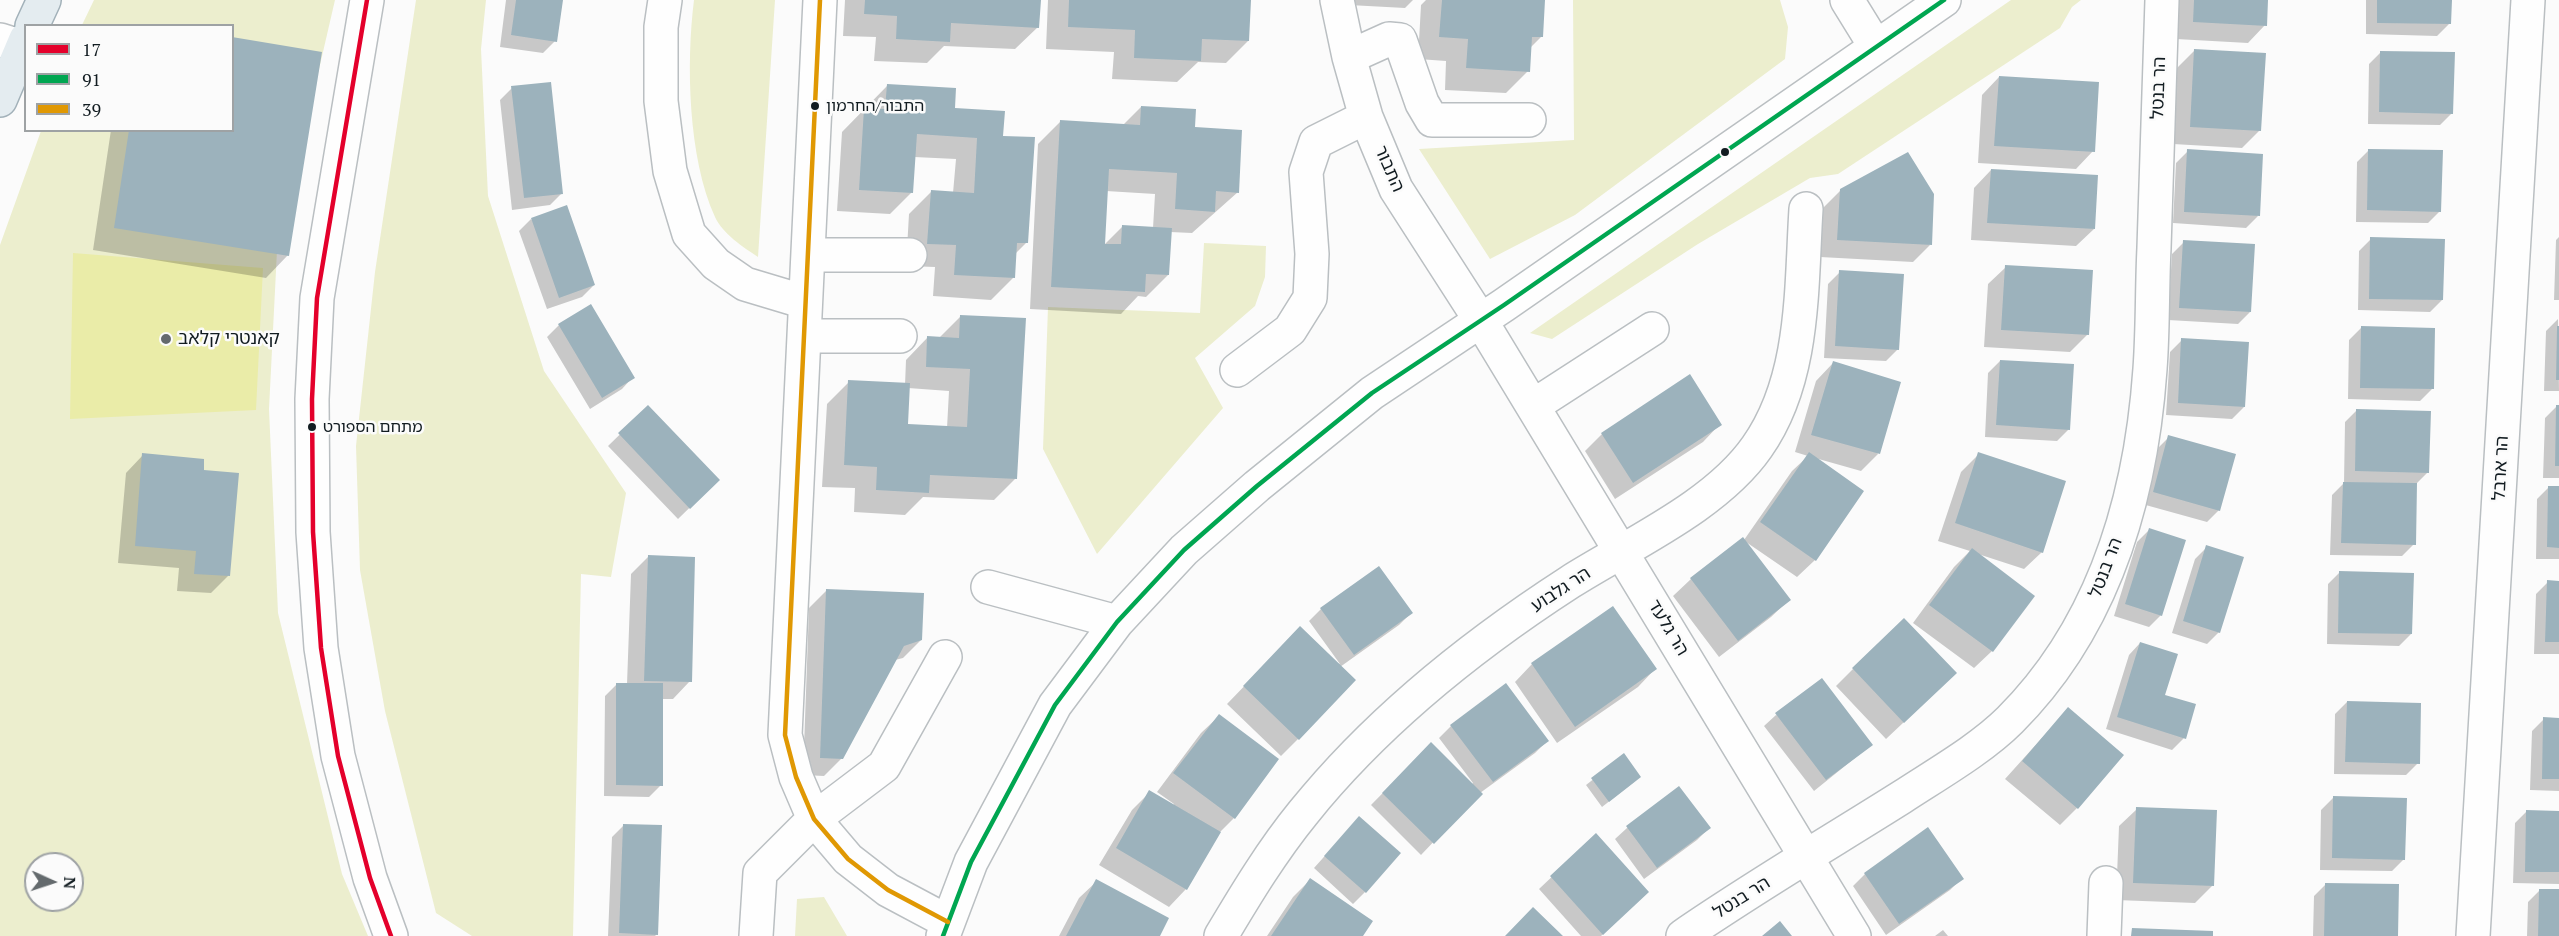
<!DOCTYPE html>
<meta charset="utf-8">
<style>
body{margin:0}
#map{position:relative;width:2559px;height:936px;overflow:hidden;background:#fbfbfb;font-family:"PT Serif",serif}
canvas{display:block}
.legend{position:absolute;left:24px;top:24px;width:210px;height:108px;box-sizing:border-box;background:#fbfbfb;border:2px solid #9ea2a4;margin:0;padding:8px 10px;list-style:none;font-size:18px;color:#121c21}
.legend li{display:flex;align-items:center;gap:12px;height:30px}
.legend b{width:30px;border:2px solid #9ea2a4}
.north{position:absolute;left:24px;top:852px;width:60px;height:60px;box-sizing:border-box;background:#fbfbfb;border:2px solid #9ea2a4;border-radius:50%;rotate:93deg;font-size:16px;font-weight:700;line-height:24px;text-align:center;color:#121c21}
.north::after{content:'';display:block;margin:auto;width:21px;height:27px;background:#646a6d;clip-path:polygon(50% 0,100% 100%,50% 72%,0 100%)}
</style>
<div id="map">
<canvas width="2559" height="936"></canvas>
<ul class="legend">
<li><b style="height:8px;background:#e4002b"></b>17</li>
<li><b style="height:8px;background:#00a651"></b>91</li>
<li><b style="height:8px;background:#e09803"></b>39</li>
</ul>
<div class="north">N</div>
</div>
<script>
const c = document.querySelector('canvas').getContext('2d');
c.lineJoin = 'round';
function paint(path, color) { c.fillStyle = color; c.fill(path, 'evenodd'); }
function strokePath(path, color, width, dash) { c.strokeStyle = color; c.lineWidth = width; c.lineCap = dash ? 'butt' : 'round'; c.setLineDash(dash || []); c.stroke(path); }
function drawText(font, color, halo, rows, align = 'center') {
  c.font = font + ' "PT Serif","Noto Sans Hebrew",serif'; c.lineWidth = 5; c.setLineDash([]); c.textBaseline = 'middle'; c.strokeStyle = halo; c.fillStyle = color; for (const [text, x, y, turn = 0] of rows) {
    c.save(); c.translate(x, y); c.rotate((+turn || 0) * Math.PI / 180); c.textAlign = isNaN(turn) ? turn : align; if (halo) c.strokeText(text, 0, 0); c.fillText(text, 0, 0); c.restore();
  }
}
paint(new Path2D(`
 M94,0H335L277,251L269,409L278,613L342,874L368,936H0V245L41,131L232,130V26L82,25ZM36,864H72V900H36Z
 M416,0H486L481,49L488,196L544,371L626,493L611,577L581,574L573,936H472L436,913L385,711L360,570L356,446L375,272Z
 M694,0H775L758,257C743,247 723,234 715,217C688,158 686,63 694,0Z
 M1573,0H1780L1788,27L1785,59L1575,215L1490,259L1419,149L1574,140Z
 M2011,0H2081L2072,7L2060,28L1838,174L1810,178L1698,244L1552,339L1530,333Z
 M1204,243L1266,246L1265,277L1255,306L1195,358L1223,408L1097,554L1043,449L1048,307L1200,313Z
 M824,897L847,936H795L797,899Z`), '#eceece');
paint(new Path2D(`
 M73,253L263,268L256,410L70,419Z`), '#eaeca8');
paint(new Path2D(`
 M506,0H561L555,41L543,53L500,47Z
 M845,0H1039L1038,27L1015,49L944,46L927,63L874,61L876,37L843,36Z
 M1048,0H1250L1248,41L1226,63L1198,62L1177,82L1112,79L1114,52L1046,49Z
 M1349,0H1413L1405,8L1349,5Z
 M1426,0H1544L1541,37L1530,48L1528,71L1506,93L1445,90L1446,61L1418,59L1421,5Z
 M2178,0H2267L2265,25L2248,43L2176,39Z
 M2366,0H2450L2449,24L2437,36L2366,34Z
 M2195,50L2260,130L2242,148L2173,144L2177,68Z
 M2381,52L2452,113L2440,125L2368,124L2369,64Z
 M1999,77L2093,151L2076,169L1978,163L1982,95Z
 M887,86L954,109L1002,137L1026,243L1015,254L1013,278L991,300L933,296L935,267L906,266L909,214L931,192L953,193L956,159L914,157L912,192L890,214L837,211L842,132Z
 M512,88L562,193L550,205L512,210L500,100Z
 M1141,107L1194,129L1238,192L1192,233L1170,232L1168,275L1146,297L1138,296L1121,314L1030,309L1038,144L1060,122L1123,125ZM1106,191L1155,194L1153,228L1123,226L1103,246Z
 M111,130H232L288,255L266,278L93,250Z
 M2369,150L2440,211L2428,223L2356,222L2357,162Z
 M2188,151L2258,216L2246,228L2173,223L2176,163Z
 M1991,170L2094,229L2076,246L1971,240L1974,188Z
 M1841,190L1930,245L1913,262L1820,257L1823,208Z
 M531,219L594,285L582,297L547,309L519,231Z
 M2559,237V300H2554L2556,240Z
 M2371,239L2442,300L2430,312L2358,310L2359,251Z
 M2184,242L2250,312L2238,324L2168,320L2172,254Z
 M2006,267L2088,334L2070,352L1984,347L1988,284Z
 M1840,272L1898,349L1886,361L1824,358L1828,284Z
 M960,317L1016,478L994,500L923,497L905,515L854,512L855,488L822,487L827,404L849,382L905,385L906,360L928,337L939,338ZM908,388L949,391L947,428L906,425Z
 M2558,319L2559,391H2544L2546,331Z
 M559,325L633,377L622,389L590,409L547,337Z
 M2361,328L2432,389L2420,401L2348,399L2349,340Z
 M2182,340L2244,407L2232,419L2166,415L2170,352Z
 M2000,361L2069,429L2057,441L1985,437L1988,373Z
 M1833,363L1878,454L1861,471L1815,458V560L1797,577L1746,542L1789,600L1771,617L1719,657L1673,596L1691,579L1744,540L1792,471L1808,456L1795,452L1816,381Z
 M2557,406H2559V478H2543L2545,418Z
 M648,407L718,480L678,519L608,446Z
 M2357,410L2428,472L2415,485L2414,544L2402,556L2330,555L2332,495L2344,483L2345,422Z
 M1720,424L1703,442L1615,499L1585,451L1602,434Z
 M2169,437L2219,510L2207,522L2142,504L2157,449Z
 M1979,454L2042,552L2024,569L1978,554L1992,651L1974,668L1913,623L1954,567L1970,551L1938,541L1961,472Z
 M143,455L202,471L228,576L211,593L177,591L179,568L118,563L126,473Z
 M2549,487H2559V559H2536L2537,499Z
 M2149,530L2161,615L2149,627L2114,616L2137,542Z
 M2207,547L2219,632L2207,644L2172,633L2195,559Z
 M648,557L690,681L673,699H662L661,785L649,797L604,796L605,696L617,684H627L631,574Z
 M2340,572L2411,634L2399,646L2327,644L2328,584Z
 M2548,582H2559V654H2534L2536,594Z
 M827,590L921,640L903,658L895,660L842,758L824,776L803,775L809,608Z
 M1321,609L1411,613L1399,625L1340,667L1298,739L1281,756L1227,704L1283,646L1340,664L1309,621Z
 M2140,643L2184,738L2172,750L2106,729L2129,655Z
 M1532,664L1655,669L1638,687L1557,743L1515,682Z
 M1853,669L1938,690L1886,739L1836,686Z
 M2347,702L2418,763L2406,775L2334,774L2335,714Z
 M2068,709L2077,808L2060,825L2005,779Z
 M1776,715L1871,745L1814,791L1764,726Z
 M1219,716L1277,760L1234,818L1219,833L1186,889L1169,907L1099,865L1132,810L1150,792L1173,806L1174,804L1157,792L1201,733Z
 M2544,719H2559V791L2530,790L2532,731Z
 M1451,726L1547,741L1535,753L1480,793L1421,855L1371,805L1431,744L1472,784L1473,783L1439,738Z
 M1623,756L1634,782L1602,807L1586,785Z
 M1678,788L1709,828L1697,840L1644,879L1615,839L1627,828Z
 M2333,798L2404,859L2392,871L2320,870L2321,810Z
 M2137,809L2213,885L2195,903L2116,900L2119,826Z
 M2527,811L2559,812V884L2513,883L2515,823Z
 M624,825L657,934L655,936H608L612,837Z
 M1348,830L1365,892L1353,904L1314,868Z
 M1928,830L1962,878L1950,890L1886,935L1853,886L1865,874Z
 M1595,836L1635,904L1601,936H1581L1539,889Z
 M1310,880L1361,936H1267L1293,897Z
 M1097,881L1158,936H1059L1079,898Z
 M2326,884L2396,936H2313L2314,896Z
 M2540,890L2559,891V936H2527L2528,902Z
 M1943,930L1948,936H1935Z`), '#0003');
paint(new Path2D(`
 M516,0H563L557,42L511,35Z
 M865,0H1041L1039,28L951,23L950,42L896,39L897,16L864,14Z
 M1069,0H1251L1249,41L1202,39L1201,61L1134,58L1135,30L1068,27Z
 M1442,0H1545L1543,37H1532L1530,72L1466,68L1468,39L1439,37Z
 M2194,0H2268L2267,26L2193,22Z
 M2377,0H2452L2451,24L2377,23Z
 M232,37L322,52L289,256L114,228L129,130H232Z
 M2194,49L2266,53L2261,131L2190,127Z
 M2380,51L2455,52L2453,114L2379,112Z
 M1999,76L2099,82L2095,152L1994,146Z
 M551,82L563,194L524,198L511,86Z
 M887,84L956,88L955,108L1005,111L1003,136L1035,137L1028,243H1017L1015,278L954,275L956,245L927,244L931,190L974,193L977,138L917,134L913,193L859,190L864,108L885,109Z
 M1141,106L1196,109L1195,127L1242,130L1239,193L1216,191L1215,212L1175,209L1177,173L1109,169L1105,244H1121L1122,225L1172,228L1169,275L1146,274L1145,292L1051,287L1060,120L1140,125Z
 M2187,149L2263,154L2260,216L2184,212Z
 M2368,149L2443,150L2441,212L2367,210Z
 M1908,152L1934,194L1932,245L1837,240L1840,189Z
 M1991,169L2098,175L2095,229L1987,223Z
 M567,205L595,285L559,298L531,218Z
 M2370,237L2445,239L2443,300L2369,299Z
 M2183,240L2255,244L2251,312L2179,308Z
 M2005,265L2093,270L2089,335L2001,330Z
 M1839,270L1904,274L1899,350L1835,346Z
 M591,304L635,378L602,398L558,324Z
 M960,315L1026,318L1017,479L930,475L929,493L876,490L877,467L844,465L848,380L910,383L908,424L967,427L970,369L926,367L927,336L959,338Z
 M2361,326L2435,328L2434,389L2360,388Z
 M2557,326H2559V380H2556Z
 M2181,338L2249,342L2245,407L2178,403Z
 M2000,360L2074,364L2070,430L1996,425Z
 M1833,361L1901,382L1880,454L1811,435Z
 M1690,374L1722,425L1633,483L1601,433Z
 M648,405L720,480L690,509L618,433Z
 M2556,405H2559V466H2555Z
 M2356,409L2431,411L2429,473L2355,471Z
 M2168,435L2236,454L2220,511L2153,492Z
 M1809,452L1864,491L1816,561L1760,522Z
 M1978,452L2066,481L2043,553L1955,523Z
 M142,453L204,459V470L239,473L230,576L194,574L196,551L135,546Z
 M2343,482L2417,483L2416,545L2341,543Z
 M2548,486H2559V548L2547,547Z
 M2149,528L2186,540L2162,616L2125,604Z
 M1743,537L1791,600L1738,641L1690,578Z
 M2206,545L2244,557L2220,633L2183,621Z
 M1972,548L2035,596L1993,652L1929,605Z
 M648,555L695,557L692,682L644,681Z
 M1379,566L1413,613L1354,655L1320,608Z
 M2339,571L2414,573L2412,634L2338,633Z
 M2547,580L2559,581V642H2545Z
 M826,589L924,593L922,640L904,646L843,759L820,758Z
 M1613,606L1657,669L1575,727L1531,663Z
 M1904,618L1957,673L1904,723L1852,668Z
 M1300,626L1356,680L1299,740L1243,686Z
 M2140,642L2178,654L2165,695L2196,704L2186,739L2117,717Z
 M1822,678L1873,745L1826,780L1775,713Z
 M616,683H663V786L616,785Z
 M1506,683L1549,741L1493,782L1450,725Z
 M2347,701L2421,703L2420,764L2345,762Z
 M2068,707L2124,755L2078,809L2022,761Z
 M1219,714L1279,759L1235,819L1173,773Z
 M2543,717L2559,718V779H2542Z
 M1431,742L1483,794L1434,844L1382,793Z
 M1624,753L1641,777L1609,802L1591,778Z
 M1679,786L1711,828L1657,868L1626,826Z
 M1149,790L1221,832L1187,890L1116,848Z
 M2333,796L2407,798L2405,860L2332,858Z
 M2136,807L2217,810L2214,886L2133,883Z
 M2526,810L2559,811V872H2525Z
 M1359,816L1401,853L1366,893L1324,856Z
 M623,824L662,825L658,935L619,933Z
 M1928,827L1964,879L1899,924L1864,873Z
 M1596,833L1649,892L1603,935L1550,876Z
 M1310,878L1373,921L1363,936H1271Z
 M1096,879L1169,918L1160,936H1066Z
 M2325,883L2399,884L2398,936H2324Z
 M2539,889H2559V936H2538Z
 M1533,907L1563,936H1505Z
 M1780,921L1792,936H1762Z
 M2132,928L2213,931V936H2131Z`), '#9cb2bc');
const minor = new Path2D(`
 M367,0L317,298L312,399L313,532L321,648L338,756L370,878L391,936
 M665,0L661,27V101L670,171L689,234L716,264L745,284L805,302
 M820,0L785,735L796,777L814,819L848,859L888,890L948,922
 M1337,0L1349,57L1366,117L1396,189L1481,321L1854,936
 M1847,0L1876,47
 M0,40L22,47
 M1349,57L1389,39L1400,40L1422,103L1432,120H1529
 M809,255H910
 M804,336H900
 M1237,370L1290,330L1310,298L1312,254L1306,172L1316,142L1366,117
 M1533,406L1652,329
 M988,587L1117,622
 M756,936L760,873L814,819L884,766L945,657
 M943,936L971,862L1055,705L1117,622L1184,550L1257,486L1372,393L1504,305L1944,0
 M1221,936C1246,894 1272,851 1303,813C1377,721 1471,646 1570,582C1630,544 1716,506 1757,447C1805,379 1801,289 1806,209
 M1683,936C1754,887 1829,843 1902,797C1937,774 1981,749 2010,720C2104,626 2141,499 2150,369C2153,329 2152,288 2154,248C2157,165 2159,83 2162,0
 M2104,936L2106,883
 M2473,936L2528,0`);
const major = new Path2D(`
 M32,26L44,0
 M0,100L26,39`);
strokePath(minor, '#babfc2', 36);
strokePath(major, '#a2b1b9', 36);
strokePath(minor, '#fefefe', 33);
strokePath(major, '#e4ecf0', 33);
strokePath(new Path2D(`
 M367,0L317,298L312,399L313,532L321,648L338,756L370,878L391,936`), '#e4002b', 4.5);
strokePath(new Path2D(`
 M943,936L971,862L1055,705L1117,622L1184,550L1257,486L1372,393L1504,305L1944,0`), '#00a651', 4.5);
strokePath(new Path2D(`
 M820,0L785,735L796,777L814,819L848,859L888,890L948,922`), '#e09803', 4.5);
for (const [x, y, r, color] of [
 [815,106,5,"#121c21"],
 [1725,152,5,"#121c21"],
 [166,339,6,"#646a6d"],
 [312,427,5,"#121c21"]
]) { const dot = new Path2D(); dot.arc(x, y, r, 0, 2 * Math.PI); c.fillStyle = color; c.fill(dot); strokePath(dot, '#fbfbfb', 2); }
drawText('16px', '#121c21', '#fbfbfb', [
 ["התבור/החרמון",826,106],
 ["מתחם הספורט",323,427]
], 'left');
drawText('18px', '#121c21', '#fbfbfb', [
 ["הר בנטל",2159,88,-88],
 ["התבור",1389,169,66],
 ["הר ארבל",2501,468,-87],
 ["הר בנטל",2106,568,-69],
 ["הר גלבוע",1561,590,-33],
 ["הר גלעד",1668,628,59],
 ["הר בנטל",1742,898,-32]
]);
drawText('18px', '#121c21', '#fbfbfb', [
 ["קאנטרי קלאב",178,339]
], 'left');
</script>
